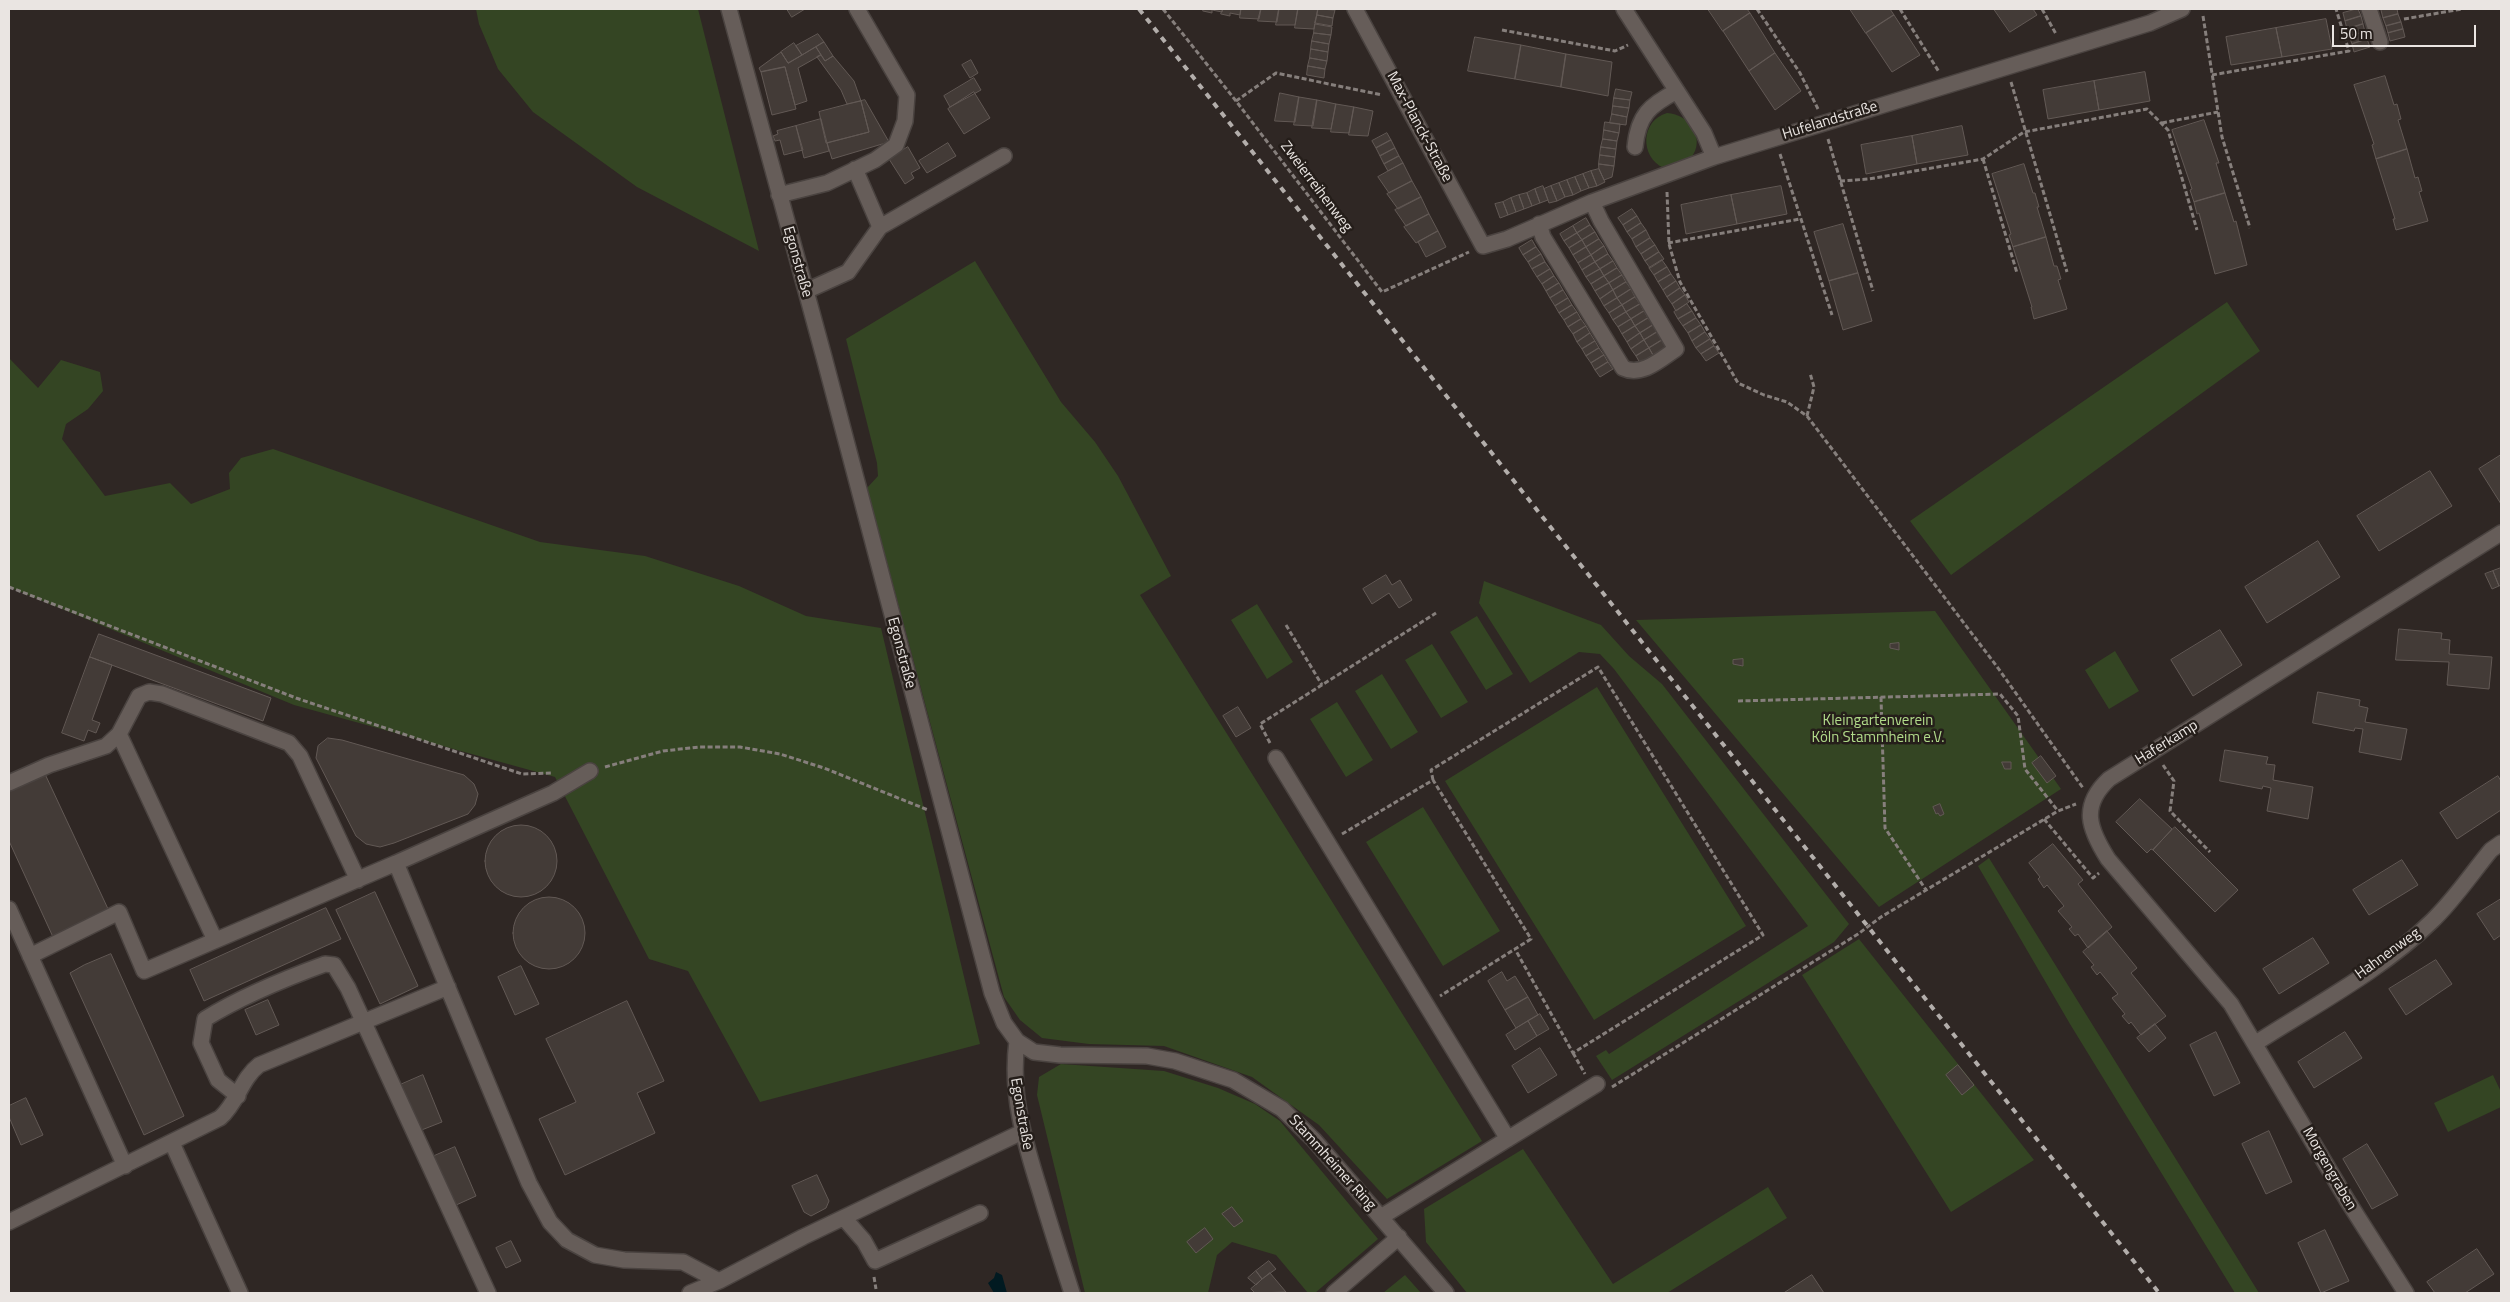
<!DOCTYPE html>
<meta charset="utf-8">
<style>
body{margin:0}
#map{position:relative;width:2510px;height:1302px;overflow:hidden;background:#2f2724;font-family:"Titillium Web",sans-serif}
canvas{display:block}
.frame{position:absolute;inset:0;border:10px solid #eae5e2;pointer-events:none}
.scale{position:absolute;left:2332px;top:25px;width:144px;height:22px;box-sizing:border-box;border:2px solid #eae5e2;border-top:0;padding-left:6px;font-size:15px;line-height:18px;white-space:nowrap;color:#eae5e2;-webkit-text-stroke:4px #251e1a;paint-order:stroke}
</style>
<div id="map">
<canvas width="2510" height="1302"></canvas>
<div class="frame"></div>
<div class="scale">50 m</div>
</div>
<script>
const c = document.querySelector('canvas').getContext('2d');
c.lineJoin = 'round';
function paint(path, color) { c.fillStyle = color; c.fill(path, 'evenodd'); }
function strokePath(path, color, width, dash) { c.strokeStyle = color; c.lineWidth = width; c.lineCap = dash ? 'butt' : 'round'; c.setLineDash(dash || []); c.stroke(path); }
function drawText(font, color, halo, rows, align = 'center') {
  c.font = font + ' "Titillium Web",sans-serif'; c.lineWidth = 5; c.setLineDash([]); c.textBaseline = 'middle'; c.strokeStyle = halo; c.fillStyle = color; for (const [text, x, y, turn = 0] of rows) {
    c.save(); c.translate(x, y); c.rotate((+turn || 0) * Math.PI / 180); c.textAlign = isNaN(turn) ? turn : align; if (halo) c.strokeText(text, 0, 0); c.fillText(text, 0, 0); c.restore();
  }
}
paint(new Path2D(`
 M476,9H698L759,251L637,187L533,112L498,69L479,24Z
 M1667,113C1690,114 1706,139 1691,158L1664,168C1639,157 1641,120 1667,113Z
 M975,261L1061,402L1095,442L1118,476L1171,576L1140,595L1482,1141L1387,1199L1319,1125L1252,1077L1164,1046L1089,1044L1042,1038L1020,1020L1004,997L867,488L878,476L877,463L846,339Z
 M2227,302L2260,351L1951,575L1910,521Z
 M9,358L38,388L61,360L100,372L103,391L88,409L66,424L62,439L105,496L170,483L191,504L230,489L229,473L241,458L273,449L540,542L645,556L739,586L806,616L881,628L980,1044L760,1102L688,971L649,959L555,777L294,705L9,587Z
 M1484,581L1601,625L1629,656L1662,684L1849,924L1834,942L1612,1080L1596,1056L1606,1050L1609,1054L1808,926L1614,669L1600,654L1579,652L1530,683L1479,603Z
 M1257,604L1293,662L1267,679L1231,620Z
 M1935,611L2061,789L1879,907L1636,620Z
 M1477,616L1513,674L1486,690L1450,632Z
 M1432,644L1468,702L1441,718L1405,660Z
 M2115,651L2139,691L2109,709L2085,670Z
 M1382,674L1418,732L1391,749L1355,691Z
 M1597,687L1746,926L1594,1020L1445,781Z
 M1337,702L1373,760L1346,777L1310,719Z
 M1423,807L1500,931L1443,966L1366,842Z
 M1989,858L2259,1293H2235L2070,1024L1978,866Z
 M1859,939L2034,1160L1951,1212L1802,975Z
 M1061,1064L1164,1071L1218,1088L1255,1104L1280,1121L1378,1239L1315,1293H1308L1276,1255L1232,1242L1217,1255L1208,1293H1085L1037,1095L1039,1077Z
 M2493,1075L2501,1092V1107L2448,1132L2434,1103Z
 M1523,1149L1613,1284L1768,1187L1787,1218L1667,1293H1467L1426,1242L1424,1209Z
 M1405,1275L1421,1293H1383Z`), '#344523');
paint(new Path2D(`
 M996,1272L1002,1275L1007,1293H994L988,1283L994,1278Z`), '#011a21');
const building = new Path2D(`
 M787,9H805L792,17Z
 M1204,9H1223L1222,12L1212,10V13L1203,11Z
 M1223,9H1241L1240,15L1230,13V16L1221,14Z
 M1241,9H1261L1259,19L1240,18Z
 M1261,9H1279L1277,22L1258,21Z
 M1279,9H1298L1295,25H1276Z
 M1298,9H1318L1314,29L1295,28Z
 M1318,9L1335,10L1333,18L1317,15Z
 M1708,9H1747L1750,13L1723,31Z
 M1850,9H1890L1894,15L1866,33Z
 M1994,9H2033L2037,15L2010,32Z
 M2358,9L2361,16L2345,21L2343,13Z
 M2386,9H2397L2398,14L2383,18L2381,10Z
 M1750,13L1775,53L1749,71L1723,31Z
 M2398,14L2401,22L2386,26L2383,18Z
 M1317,15L1333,18L1332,26L1315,23Z
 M1894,15L1920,55L1892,72L1866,33Z
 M2361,16L2363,24L2347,29L2345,21Z
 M2326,19L2332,49L2282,57L2276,28Z
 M2401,22L2403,29L2388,33L2386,26Z
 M1315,24L1332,27L1331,35L1314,33Z
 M2363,24L2365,32L2349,36L2347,29Z
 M2276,28L2282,57L2231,65L2226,37Z
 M2403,29L2405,37L2390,41L2388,33Z
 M2365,32L2367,39L2352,44L2349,36Z
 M1314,33L1331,35L1329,44L1312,41Z
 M818,34L824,42L802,55L796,46Z
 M1475,37L1521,45L1515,79L1468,71Z
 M2367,39L2370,47L2354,52L2352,44Z
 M1312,41L1329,44L1328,52L1311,49Z
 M824,42L833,56L825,61L816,47Z
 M794,43L802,55L788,63L781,52Z
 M1521,45L1566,54L1561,87L1515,79Z
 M816,47L821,55L798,68L807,101L795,105L785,67L761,72L759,68L781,52L788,63Z
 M1311,49L1328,52L1327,61L1310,58Z
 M1775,53L1801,91L1775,110L1749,71Z
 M1566,54L1612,62L1608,96L1561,87Z
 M821,55L825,61L833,56L854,81L861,101L847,104L841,90L817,57Z
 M1310,58L1327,61L1325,69L1308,66Z
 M971,60L978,73L970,78L962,65Z
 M1308,66L1325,69L1324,78L1307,75Z
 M785,67L796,109L772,115L761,72Z
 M2145,72L2150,101L2099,110L2094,81Z
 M2385,76L2394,105L2397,104L2401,119L2398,120L2407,149L2376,159L2372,145L2374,144L2354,85Z
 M974,78L981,90L950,107L944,96Z
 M2094,81L2099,110L2048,119L2043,90Z
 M1616,89L1632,92L1630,100L1614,98Z
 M974,92L990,118L964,134L948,109Z
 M1280,93L1299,97L1295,122L1275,121Z
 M1299,97L1317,100L1313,126L1294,125Z
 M1614,98L1630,100L1629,108L1613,106Z
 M865,100L889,142L832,159L827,143L869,132L861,101Z
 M1317,100L1336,104L1331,129L1312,128Z
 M861,101L869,132L826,143L819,112Z
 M1336,104L1354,107L1349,133L1331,132Z
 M1613,106L1629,108L1627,117L1612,114Z
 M1354,107L1373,111L1368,136L1349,135Z
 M1612,114L1627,117L1626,125L1610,123Z
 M821,119L829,151L804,158L796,126Z
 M2204,120L2219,163H2216L2225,193L2194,202L2190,190L2192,189L2172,130Z
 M1605,122L1620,124L1619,133L1604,130Z
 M796,126L803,150L784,155L780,140L775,141L773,136L778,134L777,131Z
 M1962,126L1968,155L1917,164L1912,136Z
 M1604,130L1619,133L1617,141L1603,139Z
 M1387,133L1391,140L1376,148L1372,141Z
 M1912,136L1917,164L1866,174L1861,145Z
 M1603,139L1617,141L1616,149L1601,147Z
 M1391,140L1395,148L1380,156L1376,148Z
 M948,143L956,156L927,173L919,161Z
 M908,147L920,168L911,173L914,178L905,184L889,159Z
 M1601,147L1616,149L1615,157L1600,155Z
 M1395,148L1399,156L1384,164L1380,156Z
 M2407,149L2415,178L2418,177L2422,191L2419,192L2428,221L2396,230L2393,219H2395L2376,159Z
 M1600,155L1615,157L1614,166L1599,164Z
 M1399,156L1403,163L1388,171L1384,164Z
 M1403,163L1412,181L1389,193L1378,177Z
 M1599,164L1614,166L1612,177L1604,180L1599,169Z
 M2024,164L2033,193H2035L2039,207H2037L2046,237L2013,247L2009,235L2011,234L1992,174Z
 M1599,169L1605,182L1597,186L1591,171Z
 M1591,171L1597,186L1589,188L1583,174Z
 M1583,174L1589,188L1581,191L1575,177Z
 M1575,177L1581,191L1573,195L1567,180Z
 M1567,180L1573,195L1565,197L1559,183Z
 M1412,181L1421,197L1398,209L1387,194Z
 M1559,183L1565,197L1557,201L1551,186Z
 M1543,186L1548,200L1540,203L1535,189Z
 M1551,186L1557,201L1549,203L1544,189Z
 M1781,186L1787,214L1737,224L1731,195Z
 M1535,189L1540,203L1532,206L1527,193Z
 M1527,193L1532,206L1524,209L1519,195Z
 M2225,193L2234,222L2236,221L2247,265L2215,274L2199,213L2197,214L2194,202Z
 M1519,195L1524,209L1516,212L1511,198Z
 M1731,195L1737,224L1686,234L1681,205Z
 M1421,197L1429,214L1406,226L1395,210Z
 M1511,198L1516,212L1508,215L1503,202Z
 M1503,202L1508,215L1500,218L1495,204Z
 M1632,209L1637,216L1623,225L1618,218Z
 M1429,214L1438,231L1416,243L1404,227Z
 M1637,216L1641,223L1627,232L1623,225Z
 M1586,218L1590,225L1577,233L1573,226Z
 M1641,223L1646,230L1632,239L1627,232Z
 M1843,224L1858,273L1829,281L1814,232Z
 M1590,225L1595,232L1582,240L1577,233Z
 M1573,226L1577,233L1564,241L1560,234Z
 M1646,230L1650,238L1636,247L1632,239Z
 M1438,231L1446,247L1426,257L1418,242Z
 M1595,232L1599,239L1586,247L1582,240Z
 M1577,233L1582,240L1569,248L1564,241Z
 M2046,237L2054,266H2057L2061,279L2058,280L2067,309L2034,319L2031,307H2032L2013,247Z
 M1650,238L1655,245L1641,254L1636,247Z
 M1599,239L1604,246L1591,255L1586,247Z
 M1532,240L1536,247L1523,255L1519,248Z
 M1582,240L1586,247L1573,255L1569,248Z
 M1655,245L1659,252L1645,261L1641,254Z
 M1604,246L1608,254L1595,262L1591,255Z
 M1536,247L1541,254L1528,262L1523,255Z
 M1586,247L1591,255L1578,263L1573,255Z
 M1659,252L1664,259L1650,268L1645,261Z
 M1541,254L1545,262L1532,269L1528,262Z
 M1608,254L1613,261L1600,269L1595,262Z
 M1591,255L1595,262L1582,270L1578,263Z
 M1662,260L1667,267L1654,275L1649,268Z
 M1613,261L1617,268L1604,276L1600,269Z
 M1545,262L1550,269L1537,277L1532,269Z
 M1595,262L1600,269L1586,277L1582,270Z
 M1667,267L1671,274L1658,282L1654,275Z
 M1617,268L1622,275L1609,283L1604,276Z
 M1550,269L1554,276L1542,284L1537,277Z
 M1600,269L1604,276L1591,284L1586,277Z
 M1858,273L1872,321L1843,330L1829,281Z
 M1671,274L1676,281L1663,290L1658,282Z
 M1622,275L1626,282L1613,290L1609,283Z
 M1554,276L1559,283L1546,291L1542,284Z
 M1604,276L1609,283L1595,291L1591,284Z
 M1676,281L1680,288L1667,297L1663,290Z
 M1626,282L1631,289L1617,298L1613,290Z
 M1559,283L1563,290L1550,298L1546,291Z
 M1609,283L1613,290L1600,299L1595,291Z
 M1680,288L1685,295L1672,304L1667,297Z
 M1631,289L1635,297L1622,305L1617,298Z
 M1563,290L1568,298L1555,306L1550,298Z
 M1613,290L1617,298L1604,306L1600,299Z
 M1685,295L1689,302L1676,311L1672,304Z
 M1635,297L1640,304L1626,312L1622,305Z
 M1568,298L1572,305L1559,313L1555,306Z
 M1617,298L1622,305L1609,313L1604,306Z
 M1640,304L1644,311L1631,319L1626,312Z
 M1687,304L1692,311L1678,319L1674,312Z
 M1572,305L1577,312L1564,320L1559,313Z
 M1622,305L1626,312L1613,320L1609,313Z
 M1644,311L1648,318L1635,326L1631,319Z
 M1692,311L1696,318L1683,326L1678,319Z
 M1577,312L1581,319L1568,327L1564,320Z
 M1626,312L1631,319L1618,327L1613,320Z
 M1648,318L1653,325L1640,333L1635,326Z
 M1696,318L1701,325L1688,333L1683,326Z
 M1581,319L1586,326L1573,334L1568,327Z
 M1631,319L1635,326L1622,334L1618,327Z
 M1653,325L1657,332L1644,340L1640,333Z
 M1701,325L1705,332L1692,341L1688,333Z
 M1586,326L1590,333L1577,342L1573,334Z
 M1635,326L1640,333L1627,342L1622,334Z
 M1657,332L1662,340L1649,348L1644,340Z
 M1705,332L1710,339L1696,348L1692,341Z
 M1590,333L1595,341L1582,349L1577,342Z
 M1640,333L1644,340L1631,349L1627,342Z
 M1710,339L1714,346L1701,354L1696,348Z
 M1644,340L1649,348L1636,356L1631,349Z
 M1662,340L1666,347L1653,355L1649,348Z
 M1595,341L1599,348L1586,356L1582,349Z
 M1714,346L1719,353L1706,361L1701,354Z
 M1599,348L1604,355L1591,363L1586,356Z
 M1649,348L1653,355L1640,363L1636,356Z
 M1604,355L1608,362L1595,370L1591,363Z
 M1608,362L1613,369L1600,377L1595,370Z
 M2501,455V504L2479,469Z
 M2430,471L2452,506L2379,551L2357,516Z
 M2318,541L2340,577L2267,623L2245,587Z
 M2501,568V585L2499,586L2493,571Z
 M2493,571L2499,586L2492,589L2485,574Z
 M1386,575L1392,585L1400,580L1412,600L1399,608L1389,593L1372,604L1363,589Z
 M2399,629L2442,633L2441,639L2450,640L2449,654L2492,657L2489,689L2447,685L2449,662L2396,660Z
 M2220,630L2242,665L2193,696L2171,660Z
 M99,634L271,698L263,721L90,657Z
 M1899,643V650L1890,648V644Z
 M90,657L112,665L92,720L100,723L96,733L88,730L84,741L62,733Z
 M1743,659V666L1733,664V660Z
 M2318,692L2360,700L2359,706L2368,708L2365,722L2407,729L2401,760L2359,752L2363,729L2355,728L2354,731L2313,723Z
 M1238,707L1251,728L1236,737L1223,716Z
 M328,738L342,740L464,775L474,784L478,794L475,805L468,814L394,843L380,847L366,844L356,836L316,758L318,746Z
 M2225,750L2268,757L2266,764L2275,765L2273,780L2313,787L2308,819L2267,811L2271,788L2263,786L2262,789L2220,781Z
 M2041,756L2056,776L2047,783L2032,763Z
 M2002,762H2011V769H2005Z
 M45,774L109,911L53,937L9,841V791Z
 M2498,776L2501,781V810L2457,839L2440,813Z
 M2140,799L2172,829L2153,850L2151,849L2147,853L2116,822Z
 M1940,804L1944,814L1940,816L1938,813L1936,814L1933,807Z
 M485 861a36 36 0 1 1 72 0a36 36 0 1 1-72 0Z
 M2175,827L2238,890L2215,912L2153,850Z
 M2053,844L2083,880L2078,884L2112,927L2088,948L2078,934L2075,936L2069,929L2072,927L2058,911L2064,906L2047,885L2044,888L2038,879L2040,877L2029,863Z
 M2402,860L2418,885L2369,915L2353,890Z
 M375,892L418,986L380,1004L336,910Z
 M513 933a36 36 0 1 1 72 0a36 36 0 1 1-72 0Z
 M2501,899V935L2494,940L2477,914Z
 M326,908L341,939L204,1001L190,970Z
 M2107,931L2137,968L2131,973L2166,1016L2141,1035L2131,1022L2129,1024L2122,1016L2125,1014L2112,998L2118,994L2100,972L2097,975L2091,967L2094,965L2083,952Z
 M2313,938L2329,963L2279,994L2263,969Z
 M111,954L184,1116L144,1135L70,973L84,965Z
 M2436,960L2452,984L2406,1015L2389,989Z
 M521,966L539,1004L515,1015L498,977Z
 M1502,972L1507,981L1515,976L1528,997L1505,1010L1488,981Z
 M1528,997L1538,1015L1516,1028L1505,1010Z
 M268,1000L279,1025L256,1035L245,1010Z
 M627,1001L664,1081L637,1093L655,1133L565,1175L539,1119L576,1102L546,1039Z
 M1540,1014L1549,1029L1537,1036L1528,1021Z
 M1528,1021L1537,1036L1515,1050L1506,1035Z
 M2155,1024L2166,1038L2149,1052L2137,1038Z
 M2216,1032L2240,1083L2214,1096L2190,1045Z
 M2345,1032L2362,1058L2314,1088L2298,1062Z
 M1540,1048L1557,1075L1528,1093L1512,1066Z
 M1958,1065L1974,1085L1962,1095L1946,1075Z
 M423,1075L442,1122L419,1131L400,1085Z
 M26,1098L43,1135L21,1145L9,1117V1106Z
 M2269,1131L2292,1182L2266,1194L2242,1144Z
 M2367,1144L2398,1195L2372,1209L2343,1159Z
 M455,1147L476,1196L454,1206L432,1157Z
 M817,1175L829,1201L826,1208L811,1216L804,1212L792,1186Z
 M1232,1207L1243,1221L1234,1227L1222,1214Z
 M1205,1228L1213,1239L1196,1253L1187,1242Z
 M2325,1230L2349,1281L2321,1293L2298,1243Z
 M511,1241L521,1261L506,1268L496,1248Z
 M2477,1249L2494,1274L2465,1293H2435L2427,1282Z
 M1269,1261L1276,1269L1262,1279L1256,1271Z
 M1256,1271L1262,1279L1256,1285L1248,1278Z
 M1270,1273L1286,1292L1255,1293L1251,1289Z
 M1812,1275L1824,1293H1784Z`);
paint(building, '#433b37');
strokePath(building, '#625955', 1);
const minor = new Path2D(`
 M729,9L824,357L992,993L1004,1023L1017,1041L1034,1052L1060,1055L1147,1056L1175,1061L1233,1080L1282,1109L1314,1140L1446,1293
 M1355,9L1483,246L1507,239L1592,202L1714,157L2150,23L2182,9
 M1624,9L1704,133L1714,157
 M2369,9L2380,42
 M1635,147C1638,115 1650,105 1677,91
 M855,169L880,227L1004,156
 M779,195L827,183L875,160L896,145L905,121L907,95L857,9
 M1539,224L1543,237L1623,368C1642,377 1661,359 1676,349L1601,221L1592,202
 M806,291L848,272L880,227
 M119,734L215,940
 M1276,758L1508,1139
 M9,783L49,765L106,746L119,734L139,696L149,692L162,694L289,743L300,756L358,880
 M396,863L553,793L590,771
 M9,909L125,1166
 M30,956L119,912L144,971L396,863L529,1183L550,1222L567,1240L595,1255L624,1260L683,1262L719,1281L803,1237L1022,1132
 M1017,1041C1010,1094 1024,1140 1040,1191C1050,1225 1061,1259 1072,1293
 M2256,1043C2315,1005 2382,970 2432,921C2454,900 2472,873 2491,850L2501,843
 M238,1096L218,1080L201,1043L205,1019C242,996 284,979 325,964L334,965L348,988L488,1293
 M172,1143L240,1293
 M1381,1217L1597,1084
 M844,1218L864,1241L875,1261L980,1213
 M9,1222L220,1118C238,1102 241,1079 259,1065L448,987
 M690,1293L719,1281
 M1334,1293L1399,1237
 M2406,1293L2347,1200L2231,1004L2108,859C2089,829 2080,806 2109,779L2501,533`);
strokePath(minor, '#4a4340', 18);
strokePath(new Path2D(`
 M1163,9L1236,101L1382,292L1469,252
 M1757,9L1800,73L1818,109
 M1900,9L1939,72
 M2042,9L2056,34
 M2203,16L2222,137L2250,228
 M2404,19L2462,9
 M1502,30L1615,51L1628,45
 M2212,75L2349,51L2336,9
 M2011,82L2067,272
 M1236,101L1276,73L1382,95
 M2162,123L2218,112
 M1828,139L1873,291
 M1780,154L1832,315
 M1983,159L2017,273
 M1840,181L1869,179L1983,159L2024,132L2147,109L2168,130L2197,230
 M1667,192L1669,244L1680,282L1738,383L1764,395L1787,402L1807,416L1998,668L2083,788
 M1668,243L1800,219
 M1807,416L1814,387L1810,373
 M9,587L296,698L522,774L552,773
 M1286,625L1322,685
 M1881,697L1885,828L1926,890
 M1738,701L2000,694L2018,716L2025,769L2058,811
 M1270,743L1260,724L1436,613
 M2163,765L2174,781L2170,811L2210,852
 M605,767L663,751L699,747H740L780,754L824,768L928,810
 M1433,780L1431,770L1598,667L1763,935L1573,1053L1515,949
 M2044,819L2093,878L2099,873
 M1342,834L1433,780L1531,939L1440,996
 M1573,1053L1585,1074
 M1612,1087L1858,934L1881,917L2058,811L2076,804
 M874,1277L876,1289`), '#867f7c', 3, [5, 2.5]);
strokePath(minor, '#665d59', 15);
strokePath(new Path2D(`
 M1139,9L2159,1293`), '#b3aeab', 4, [6, 6]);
drawText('15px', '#eae5e2', '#251e1a', [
 ["Hufelandstraße",1830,121,-17],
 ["Max-Planck-Straße",1419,127,62],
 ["Zweierreihenweg",1316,187,53],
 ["Egonstraße",797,262,74],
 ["Egonstraße",901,653,75],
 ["Haferkamp",2167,743,-32],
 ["Hahnenweg",2388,954,-36],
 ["Egonstraße",1021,1114,80],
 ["Stammheimer Ring",1332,1163,48],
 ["Morgengraben",2329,1169,60]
]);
drawText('15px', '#b1db8a', '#251e1a', [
 ["Kleingartenverein",1878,721],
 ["Köln Stammheim e.V.",1878,738]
]);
</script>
